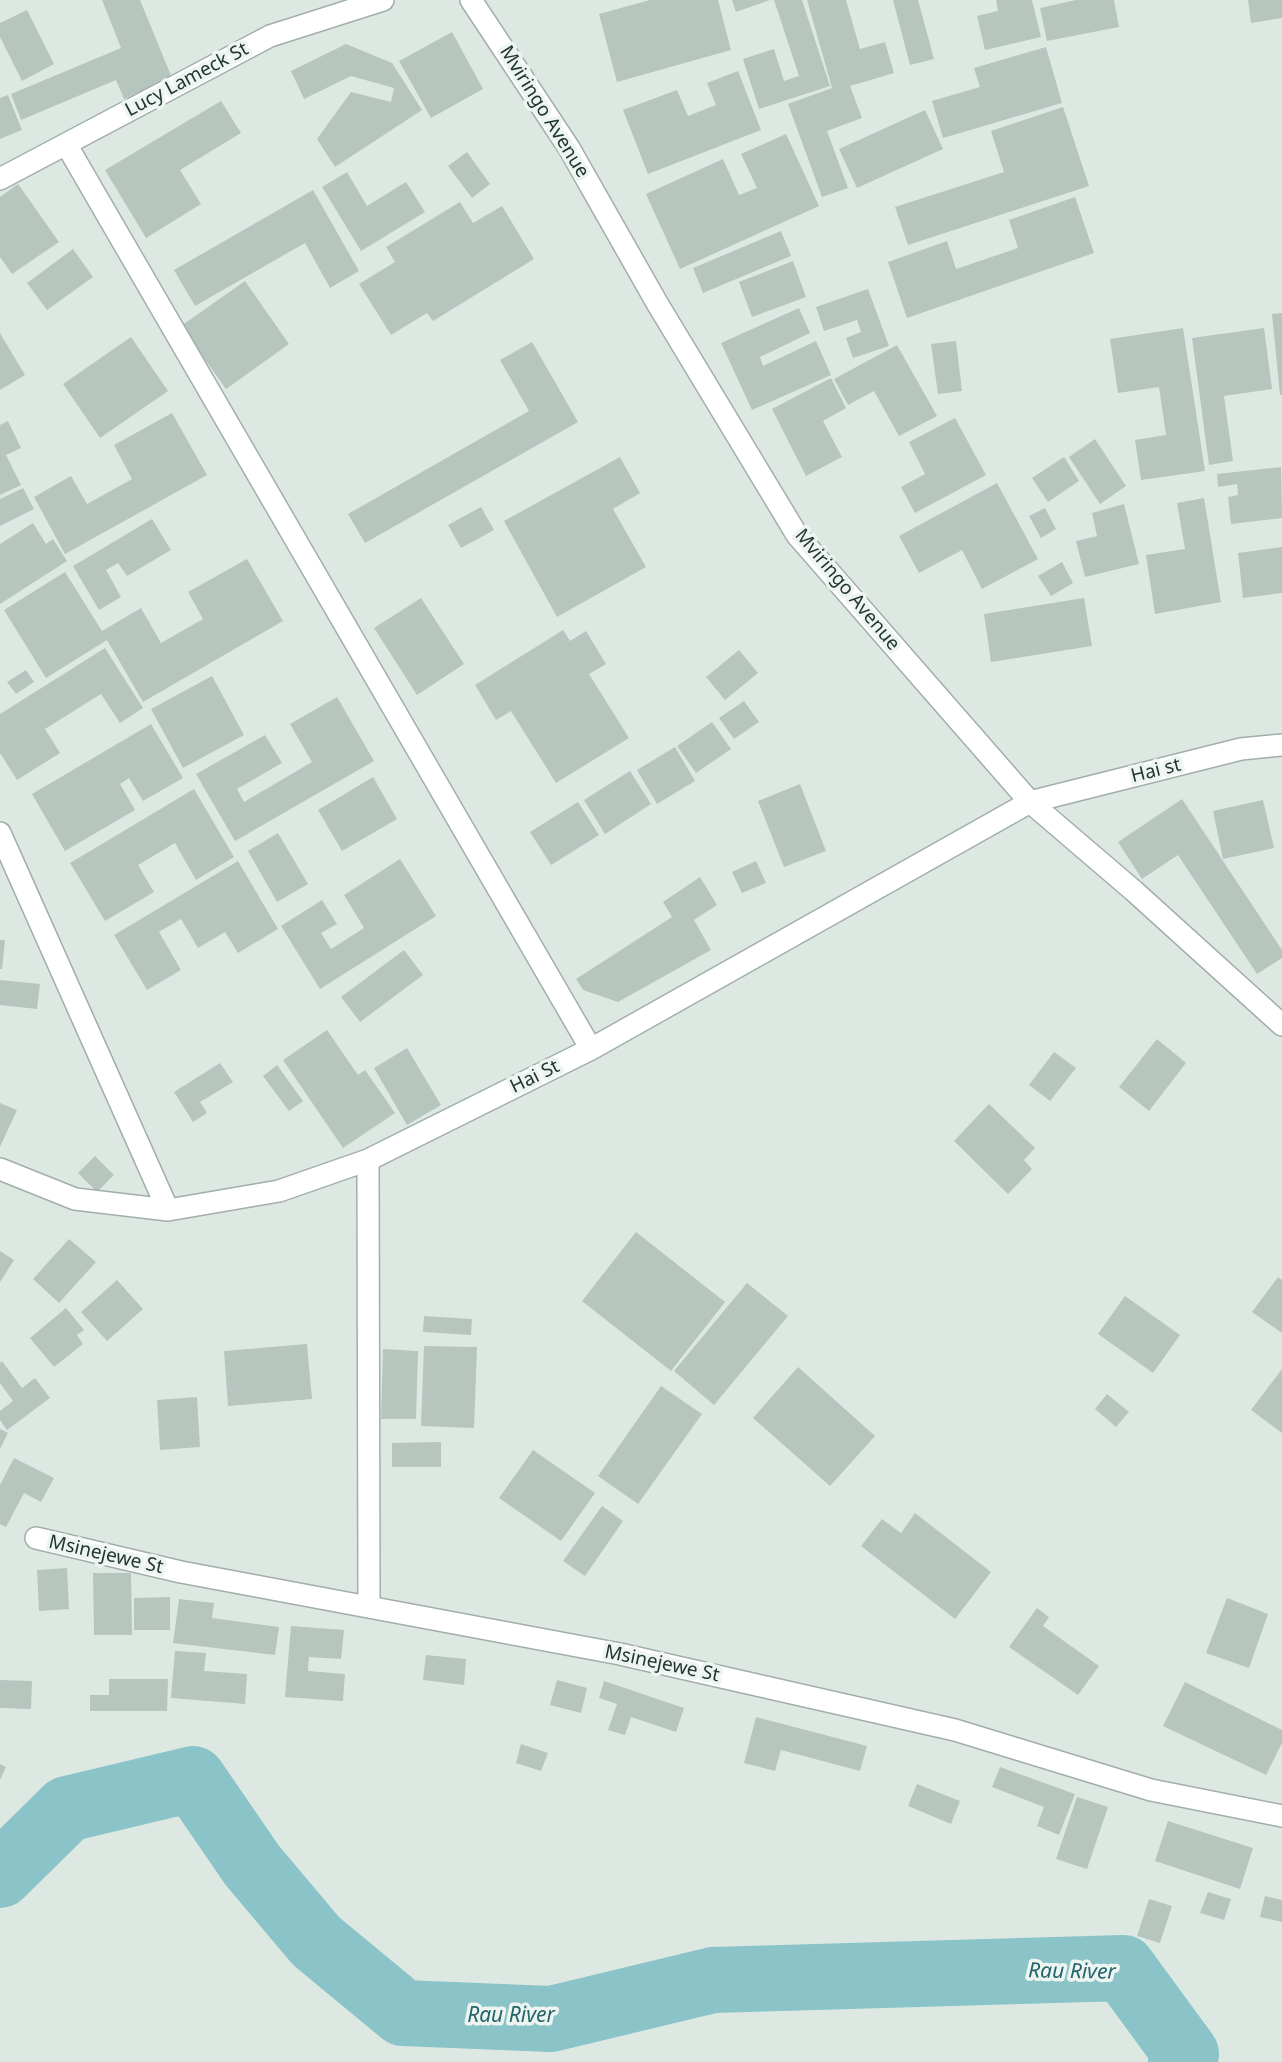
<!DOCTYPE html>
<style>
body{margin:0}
canvas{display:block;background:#dee8e3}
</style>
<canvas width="1282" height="2062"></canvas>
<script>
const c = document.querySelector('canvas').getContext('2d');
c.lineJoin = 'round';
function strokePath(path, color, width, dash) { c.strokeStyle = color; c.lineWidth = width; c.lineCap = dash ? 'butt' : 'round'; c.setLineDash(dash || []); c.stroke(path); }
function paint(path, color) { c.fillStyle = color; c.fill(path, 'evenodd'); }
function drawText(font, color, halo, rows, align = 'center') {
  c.font = font + ' "Noto Sans",sans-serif'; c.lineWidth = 7; c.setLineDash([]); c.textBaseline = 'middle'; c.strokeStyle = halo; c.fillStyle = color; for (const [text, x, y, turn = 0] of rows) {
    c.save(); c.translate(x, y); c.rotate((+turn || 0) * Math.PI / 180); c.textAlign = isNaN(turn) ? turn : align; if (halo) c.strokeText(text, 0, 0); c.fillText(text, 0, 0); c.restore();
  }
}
strokePath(new Path2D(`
 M0,1875L67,1809L193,1779L252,1865L316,1941L403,2013L551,2019L713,1980L1123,1968L1186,2054L1181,2062`), '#8bc4c8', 66);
paint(new Path2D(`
 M102,0H140L172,78L124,99L116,80L21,120L11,94L121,48Z
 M650,0H718L731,50L617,82L599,14Z
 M732,0H770L736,12Z
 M774,0H802L830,86L759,109L743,59L774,49L784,81L799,76Z
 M807,0H846L860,49L885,42L894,73L850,86L862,118L827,131L848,188L822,197L788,104L832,88Z
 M893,0H918L934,59L910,65Z
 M996,0H1032L1041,37L985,50L977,16L998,11Z
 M1076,0H1114L1119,27L1047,41L1040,8Z
 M1248,0H1282V18L1251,23Z
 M27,10L54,64L22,81L0,37V23Z
 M452,32L483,89L431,118L399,61Z
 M346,44L392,63L422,110L335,167L317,139L351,92L391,102L394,88L351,76L304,99L291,71Z
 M1046,47L1062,103L943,138L932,101L980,87L974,68Z
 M738,71L761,130L648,174L623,110L677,90L688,116L716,105L707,83Z
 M8,95L22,130L0,139V98Z
 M221,101L241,133L180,170L201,204L146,238L105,170Z
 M1063,107L1089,186L908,245L895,207L1004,172L991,131Z
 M925,110L943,149L857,188L839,149Z
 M786,134L819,206L680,269L646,194L723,159L739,195L757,188L741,154Z
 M467,152L490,184L472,198L448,166Z
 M347,172L367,206L406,182L425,212L361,251L322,187Z
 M18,184L59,242L12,274L0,257V197Z
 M313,190L359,271L330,288L305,243L195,306L174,270Z
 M1075,197L1094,253L907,318L888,262L947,241L956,269L1018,248L1009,220Z
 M460,202L473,223L502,206L534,259L433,321L427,313L391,335L359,284L395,262L386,247Z
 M781,231L791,256L703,293L693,268Z
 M73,249L93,277L47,310L27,283Z
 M793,261L806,297L752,317L739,282Z
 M245,281L289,344L226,389L181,326Z
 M868,289L889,346L853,358L846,338L861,332L857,320L824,331L816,307Z
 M799,308L810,333L760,357L763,366L816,341L831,375L752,410L721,343Z
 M1282,313V395H1280L1272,314Z
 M1183,328L1205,471L1141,480L1135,440L1166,435L1159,387L1118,393L1110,339Z
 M1264,328L1272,389L1224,396L1233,461L1209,465L1192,338Z
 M0,333L25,375L0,390Z
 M131,337L168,391L100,438L63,384Z
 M956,341L962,391L938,394L931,344Z
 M532,342L578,422L365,543L348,514L529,411L500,360Z
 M897,345L937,416L899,436L874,391L848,405L834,379Z
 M831,378L846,408L823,421L842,457L806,476L772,409Z
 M172,413L207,475L65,554L34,497L71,476L87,504L132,479L114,445Z
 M955,418L986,475L915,513L901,487L925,474L909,442Z
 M8,421L21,448L6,455L21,485L0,495V425Z
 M1095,439L1126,486L1100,504L1069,457Z
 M620,457L640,493L613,509L646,567L557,617L504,521Z
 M1064,457L1079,481L1048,502L1032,478Z
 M1281,467L1282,518L1231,524L1228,497L1238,495L1237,484L1218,487L1217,474Z
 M997,483L1038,559L982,589L962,550L919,573L899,536Z
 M23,488L34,509L0,526V499Z
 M1204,498L1221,602L1155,614L1146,555L1185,549L1177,503Z
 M1124,504L1139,564L1085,577L1076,541L1097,536L1092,513Z
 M481,507L494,530L461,548L448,525Z
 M1045,508L1056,529L1041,538L1029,516Z
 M152,519L171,550L127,576L118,563L106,570L121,597L99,610L73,566Z
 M33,523L46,544L53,539L67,561L0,604V544Z
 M1282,547V593L1243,598L1238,553Z
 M247,559L283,621L143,702L107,640L46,678L4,610L65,572L102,631L141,608L161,643L203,619L188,592Z
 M1062,562L1073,583L1051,596L1038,576Z
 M421,598L464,664L417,695L374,628Z
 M1084,598L1092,646L991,662L984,614Z
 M563,630L570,641L586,631L606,664L589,674L629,738L556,783L511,711L496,720L475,685Z
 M105,648L143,708L120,723L101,694L45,729L60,753L17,780L0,753V714Z
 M739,650L758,673L725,700L706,677Z
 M26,670L34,682L16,694L7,682Z
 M212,676L244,735L183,768L151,709Z
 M337,697L374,761L235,841L196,774L265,735L282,763L237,789L244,802L312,762L290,724Z
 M744,701L759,722L734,739L719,718Z
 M712,722L731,749L696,773L677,746Z
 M151,724L183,778L143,801L129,778L120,784L135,810L65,851L32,794Z
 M675,747L695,781L657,804L637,770Z
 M630,771L651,804L605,834L584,800Z
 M373,777L397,819L342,851L318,810Z
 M800,784L826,851L784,867L758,801Z
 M194,789L234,857L196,880L175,843L138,865L154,892L105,921L70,863Z
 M1182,799L1282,950V958L1257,974L1178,855L1142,879L1118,842Z
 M1263,800L1274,848L1223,859L1213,811Z
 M578,802L599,835L551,865L530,832Z
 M278,833L308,884L277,902L248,851Z
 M400,859L436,916L320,989L281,926L322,900L337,924L321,933L331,949L364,928L344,895Z
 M238,861L278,929L238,953L225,932L198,948L181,919L159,932L181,970L147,990L114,935Z
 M756,861L766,883L742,893L732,872Z
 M700,877L717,905L694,920L711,950L618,1002L583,990L576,979L672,917L663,902Z
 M0,940H5L2,969H0Z
 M404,950L423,975L360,1022L341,997Z
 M0,980L40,984L37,1009L0,1005Z
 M327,1030L358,1075L365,1070L395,1113L343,1148L283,1060Z
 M1157,1039L1186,1063L1149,1111L1119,1087Z
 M407,1048L441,1105L407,1125L374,1068Z
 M1054,1052L1076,1068L1050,1101L1029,1085Z
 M220,1063L233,1082L200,1102L207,1113L193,1122L174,1092Z
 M277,1065L303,1101L289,1111L263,1076Z
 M0,1103L17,1110L0,1147Z
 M989,1104L1035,1148L1024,1160L1032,1169L1008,1194L954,1141Z
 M95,1156L114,1175L97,1192L78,1173Z
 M636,1232L725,1302L671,1371L582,1301Z
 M69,1239L96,1262L59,1303L33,1279Z
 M0,1251L14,1260L0,1282Z
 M1278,1277L1282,1280V1333L1252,1312Z
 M117,1280L143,1309L107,1341L81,1312Z
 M747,1283L788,1316L714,1405L674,1371Z
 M1125,1296L1180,1335L1153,1373L1098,1334Z
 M66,1308L84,1330L77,1335L83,1344L54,1367L30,1338Z
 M424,1316L472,1319L471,1335L423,1332Z
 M307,1344L312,1399L228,1406L224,1351Z
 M424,1346L477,1347L474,1428L421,1426Z
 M383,1349L418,1351L416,1419H381Z
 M2,1361L22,1388L35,1378L50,1398L7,1430L0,1420V1411L13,1401L0,1383V1363Z
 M798,1367L875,1436L830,1486L753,1418Z
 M1282,1369V1433L1251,1410Z
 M661,1386L702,1414L638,1504L598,1476Z
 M1107,1394L1129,1412L1116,1427L1095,1409Z
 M197,1397L200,1447L160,1450L157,1400Z
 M0,1429L8,1433L0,1449Z
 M441,1442V1467H392V1443Z
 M533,1450L595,1493L561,1541L499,1498Z
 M14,1458L54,1478L41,1502L24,1493L6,1527L0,1524V1485Z
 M602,1506L623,1521L585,1576L563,1561Z
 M915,1513L991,1572L955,1619L861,1546L882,1519L901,1533Z
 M67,1568L69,1609L39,1611L37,1570Z
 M93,1573H131L132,1635H94Z
 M170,1597V1630H134V1598Z
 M1227,1598L1268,1614L1249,1668L1206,1653Z
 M179,1599L214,1603L212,1618L279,1627L275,1655L173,1643Z
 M1037,1608L1049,1617L1043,1626L1099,1666L1078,1695L1009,1647Z
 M291,1626L344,1630L341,1659L309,1657L308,1671L345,1674L343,1701L285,1697Z
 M175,1651L206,1653L204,1671L247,1674L245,1704L171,1698Z
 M426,1655L466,1659L464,1685L423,1680Z
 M109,1679H168L167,1711H90V1695H109Z
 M0,1680L32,1681L31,1709L0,1708Z
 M557,1680L587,1688L581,1713L550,1705Z
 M604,1681L684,1708L676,1732L631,1717L625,1735L608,1730L617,1704L599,1698Z
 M1185,1682L1282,1730V1743L1266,1775L1163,1726Z
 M756,1717L867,1746L860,1771L781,1750L775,1771L744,1763Z
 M521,1744L548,1753L541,1771L516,1763Z
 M0,1764L6,1767L0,1780Z
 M1000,1767L1075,1794L1059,1835L1037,1826L1044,1807L992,1787Z
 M917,1784L960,1801L951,1824L908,1806Z
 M1077,1797L1108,1807L1087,1869L1056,1859Z
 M1168,1821L1253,1848L1240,1889L1155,1861Z
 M1208,1892L1231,1899L1224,1920L1200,1913Z
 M1265,1896L1282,1900V1922L1260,1917Z
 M1149,1899L1172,1906L1160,1943L1137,1936Z`), '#b7c5bf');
const minor = new Path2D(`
 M471,0L569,148L657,303L797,535L1030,802L1134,891L1282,1025
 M66,144L591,1049
 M0,179L270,36L383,0
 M0,833L168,1210
 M368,1160L369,1607
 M0,1169L75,1199L168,1210L279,1191L368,1160L591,1049L1030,802L1241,749L1282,745
 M36,1538L181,1572L620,1654L955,1730L1151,1790L1282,1816`);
strokePath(minor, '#a2afa9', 24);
strokePath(minor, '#fff', 21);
drawText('19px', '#21362f', '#eef5f1', [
 ["Lucy Lameck St",187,80,-28],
 ["Mviringo Avenue",544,112,58],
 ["Mviringo Avenue",847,590,50],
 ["Hai st",1156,771,-14],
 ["Hai St",535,1077,-26],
 ["Msinejewe St",106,1555,13],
 ["Msinejewe St",662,1664,12]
]);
drawText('italic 21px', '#22656b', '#eef5f1', [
 ["Rau River",1072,1972,1],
 ["Rau River",511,2016]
]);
</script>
